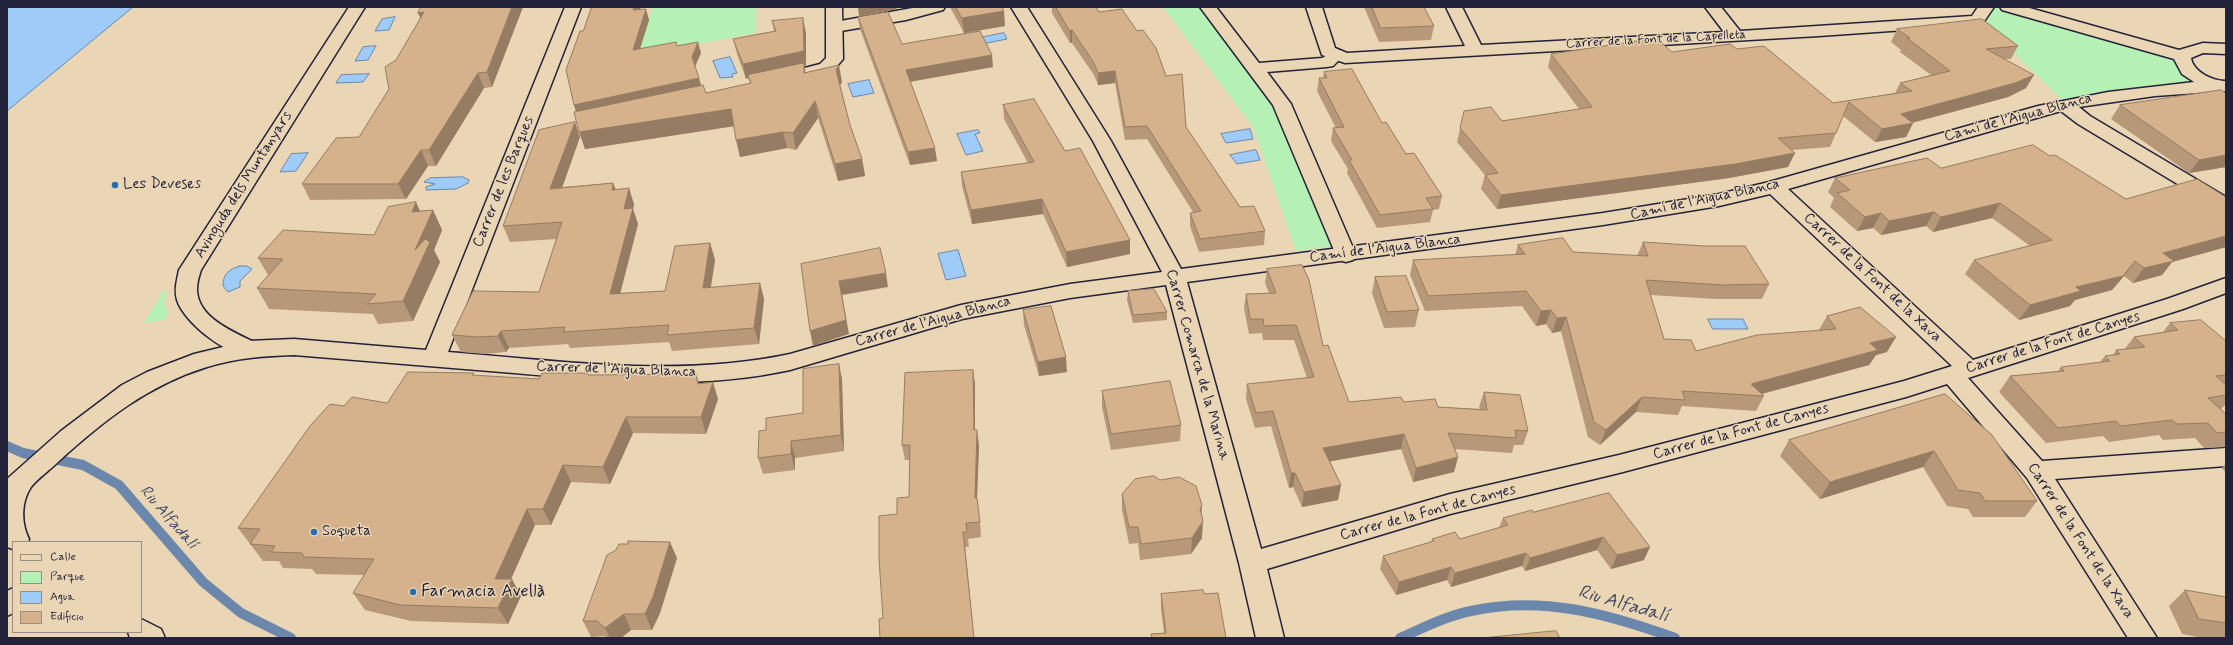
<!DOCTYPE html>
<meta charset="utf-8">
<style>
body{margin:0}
#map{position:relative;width:2233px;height:645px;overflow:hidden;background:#ead6b4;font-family:Mynerve,sans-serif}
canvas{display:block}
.frame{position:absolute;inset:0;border:8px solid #22223b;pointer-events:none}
.legend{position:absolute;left:12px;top:541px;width:130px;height:92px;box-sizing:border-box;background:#ead6b4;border:1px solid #9a8e84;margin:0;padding:5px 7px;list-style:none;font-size:12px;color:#22223b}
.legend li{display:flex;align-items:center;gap:8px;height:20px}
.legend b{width:20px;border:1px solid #9a8e84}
</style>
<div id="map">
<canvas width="2233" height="645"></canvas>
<div class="frame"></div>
<ul class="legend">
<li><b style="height:5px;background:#ead6b4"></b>Calle</li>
<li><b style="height:11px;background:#b5f0b4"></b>Parque</li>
<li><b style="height:11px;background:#9ecbf8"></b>Agua</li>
<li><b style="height:11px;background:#d5b18c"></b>Edificio</li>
</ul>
</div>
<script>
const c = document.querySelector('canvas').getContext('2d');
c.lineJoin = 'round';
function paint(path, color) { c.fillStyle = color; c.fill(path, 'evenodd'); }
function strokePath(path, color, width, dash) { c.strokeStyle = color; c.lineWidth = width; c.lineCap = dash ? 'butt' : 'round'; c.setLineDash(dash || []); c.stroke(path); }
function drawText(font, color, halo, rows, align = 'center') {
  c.font = font + ' Mynerve,sans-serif'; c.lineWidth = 3; c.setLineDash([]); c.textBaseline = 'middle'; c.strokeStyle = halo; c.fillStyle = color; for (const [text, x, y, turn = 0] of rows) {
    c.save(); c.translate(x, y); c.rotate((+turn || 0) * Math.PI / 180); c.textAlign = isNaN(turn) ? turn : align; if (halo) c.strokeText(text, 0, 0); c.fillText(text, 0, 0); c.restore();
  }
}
paint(new Path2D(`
 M653,7H755V33L637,56Z
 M1163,7H1199L1276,107L1334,246L1296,251L1253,127Z
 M1989,7H2004L2178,56L2206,85L2065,103L1981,21Z
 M163,291L167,292L164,301L168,316L163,320L144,323Z`), '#b5f0b4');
const water = new Path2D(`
 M7,7H133L7,111Z
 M395,17L389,30L375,31L382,19Z
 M1004,33L1007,39L982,44L979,38Z
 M376,46L368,60L355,61L363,47Z
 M730,57L737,73L732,74L733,77L720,78L713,61Z
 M369,74L363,82L336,83L341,75Z
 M869,80L874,93L853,97L848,84Z
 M1250,129L1253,139L1226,143L1221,134Z
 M978,130L980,133L975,134L983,151L966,155L957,134Z
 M1256,150L1260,160L1237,164L1230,155Z
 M308,153L296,171L280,172L291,154Z
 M463,177L469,180L468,183L456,189L426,190V187L435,184L424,182L430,178Z
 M958,250L966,276L946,280L938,254Z
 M240,266H247L252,269L240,281V287L228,292L223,286C223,274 229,269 240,266Z
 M1708,319H1743L1748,329H1713Z`);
paint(water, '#9ecbf8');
strokePath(water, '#6c87ac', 1);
strokePath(new Path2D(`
 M7,446L23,453L83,465L119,485L203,582L241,613L291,638
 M1400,638C1423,628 1446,616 1471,611C1542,595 1608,614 1675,638`), '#6c87ac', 10);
const pedestrian = new Path2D(`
 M349,7H365L201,270C199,276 197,282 197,289C197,318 234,332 256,343L259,349L256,355C232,361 184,323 177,300C174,290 177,280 179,270Z
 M918,7H945L943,10L906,20L835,32L829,30L827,27L829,24L835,22Z
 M1200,7H1216L1259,63L1322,58L1335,51L1341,52L1343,56L1333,66L1327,67L1267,72L1291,104L1356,255L1353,260L1346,262L1339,260L1336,255L1273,105Z`);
const minor = new Path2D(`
 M565,7H581L448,352C561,361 677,378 790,354L961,305L1070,284L1162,272L1093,141L1011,7H1027L1111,141L1181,269L1603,213L1719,194L1769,182L2038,106L2108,92L2194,82L2182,74L2174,59L2002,10L2000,7H2026L2179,50L2203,43L2226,44V54L2203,53L2191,58C2193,72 2213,81 2226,81V91L2155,96L2079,107L2090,116L2226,197V211L2219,209L2078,124L2061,111L1788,189L1973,360L2167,299L2226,278V293L2183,309L1968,378L2042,461L2226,448V466L2055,479L2157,638H2128L2027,478L1947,384L1906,397L1619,473L1450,514L1267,569L1284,638H1256L1239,563L1166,285L1070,298L962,319L790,370C699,390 606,381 514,373C440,367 367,361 294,355C264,356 236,358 207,367C148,385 103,421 58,462C50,470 38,478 31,487C21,502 21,523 29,539L28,542H13V549L7,547V479L61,431L122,385L147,372L194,354L248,341L294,339L426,350ZM1770,194L1952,366L1904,381L1619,455L1450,494L1261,549L1187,282L1603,225L1719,206Z
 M826,7H842L843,59L832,72L795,81L789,80L786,76L789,72L820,64L826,58Z
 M1306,7H1322L1335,48L1347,53L1465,46L1446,7H1462L1481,45L1724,32L1705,7H1721L1740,31L1972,16L1978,7H1994L1983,23L1977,25L1819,36L1345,63L1322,55Z
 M13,588V613L7,616V591Z
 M141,619L161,629L165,638H130L128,632H141Z`);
strokePath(pedestrian, '#22223b', 3);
strokePath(minor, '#22223b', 3);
paint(pedestrian, '#ead6b4');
paint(minor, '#ead6b4');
paint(new Path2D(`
 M421,7H523L492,87L484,88L436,166H428L406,199L310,200L302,184L359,137L389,89L396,60L421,18L418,13Z
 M592,7H641L640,10L649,20L640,49L677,46L701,53L695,67L701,85L706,93L750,83L748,78L746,79L737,54L733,39L774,31L772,21L806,33V65L804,66L805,72L842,82L840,85L850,125L862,159L865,176L838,181L818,118L796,150L787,148L740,157L734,126L585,149L576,112L574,105L583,31Z
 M950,7H1002L1005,26L964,33Z
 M1052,7H1096L1099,12L1166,76L1186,127L1240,207L1265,231L1264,245L1199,252L1190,226V213L1193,212L1147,139L1125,140L1115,83L1098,85L1094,75L1072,43H1070L1052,13Z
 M1364,7H1424L1434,26L1431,40L1379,42Z
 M858,17L902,44L993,67L910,82L937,161L910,165L860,29Z
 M1897,29L2018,46L2011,59H2005L2026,88L2008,97L1912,123H1913L1906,137L1875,142L1843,116L1836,133L1830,147L1792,150L1788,167L1729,178L1497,209L1481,189L1485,175L1457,142L1464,111L1502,121L1579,109L1548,67L1551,54L1672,52L1737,49L1833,103L1895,93L1900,83L1931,75L1900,52L1901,50L1891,42Z
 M1324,72L1382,123L1406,154L1442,196L1439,209L1433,210L1430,222L1377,228L1347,173L1348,169L1331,141L1333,128H1336L1317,91L1319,78H1323Z
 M1003,105L1065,151L1130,240V254L1067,267L1043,214L972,224L962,186L961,172L1028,163L1004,119Z
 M2120,105L2226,167L2189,173L2111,119Z
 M580,137L562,187L613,183L616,190L634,204L633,209L638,224L620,293L665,291L710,243L715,260L711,287L764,299L759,344L672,351L669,342L570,348L568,344L509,348L506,352L485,354L461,352L452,335L539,292L557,239L510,242L503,226Z
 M2050,156L2126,199L2226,197V247L2172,262L2162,275L2133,283L2124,276L2112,290L2075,300L2070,306L2019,320L1965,274L1974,260L2030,246L1992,218L1933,232L1926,226L1881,235L1873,228L1857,231L1830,207L1834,198L1828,192L1835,178L1941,168Z
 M433,210L442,230L434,250L440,262L413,321L378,324L373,314L269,309L257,288L268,275L258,258L374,235L420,211Z
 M1643,242L1769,284L1762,299H1716L1650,295L1664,339L1696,351L1819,330L1827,316L1887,352L1876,355L1869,365L1762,394L1764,396L1756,411L1682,406L1678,415L1636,412L1600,445L1588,437L1561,331L1552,333L1546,324L1536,326L1522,306L1425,311L1410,275L1413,260L1515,255L1518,245L1573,252L1637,256Z
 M1267,269L1323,346L1349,402H1404L1438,407L1480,409L1479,407L1484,392L1528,431L1523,445H1514L1512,453L1455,449L1458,457L1454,472L1413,482L1401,449L1330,461L1341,485L1338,500L1302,507L1293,487L1289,488L1271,426L1255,428L1246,399L1247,384L1307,378L1294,340H1263L1262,333L1249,334L1244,308L1246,294L1269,293L1265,283Z
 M1375,277L1419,310L1415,327L1384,328L1372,293Z
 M1128,291L1167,312V320L1133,323L1127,300Z
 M1023,310L1067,372L1039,376L1024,325Z
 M2170,323L2226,341V404L2221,409L2226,414V447L2204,448L2195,438L2163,440L2159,435L2109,442L2103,436L2046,443L1999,392L2010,376L2058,371L2061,367L2100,362L2105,356L2113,355L2116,350H2124L2134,337L2163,332Z
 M839,364L842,380L844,451L795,458V470L763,474L758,458L803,413Z
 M973,370L975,385V430L979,445L977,498L981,537L968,539L969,547H965L974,638H880L883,618L897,514L909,497L910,460H905L902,445Z
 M696,374L699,384L718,399L706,434L633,433L610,484L571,482L551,525H535L511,579L521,596L508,624L411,621L365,610L353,593L364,575L316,574L312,569L283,568L279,561H263L238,528L344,406L387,403L475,376L539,379L589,375Z
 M1102,391L1181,425L1180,441L1111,450L1102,407Z
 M1945,394L2037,501L2025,517H1973L1968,509L1947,506L1923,467L1820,499L1780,456L1789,440Z
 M2226,463V473L2222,468Z
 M1609,493L1644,560L1611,569L1597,550L1525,571L1522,566L1451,587L1447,580L1396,595L1380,569L1383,556L1431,542L1432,539H1460L1499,528L1503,518L1533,512Z
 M1122,494L1201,514L1202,538L1191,554L1140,560L1138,543L1129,544L1122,510Z
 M677,558L660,613L652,630H631L621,638H606L605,636L591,637L583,621Z
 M2185,590L2226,597V638H2203L2182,634L2169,606Z
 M1161,594H1204L1226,638H1151V634L1164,633L1161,609Z`), '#b79878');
paint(new Path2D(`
 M512,7H523L492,87L487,72Z
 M634,7H641L636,21L633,10Z
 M858,7H896L897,9L859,16Z
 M646,9L649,20L636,61L633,50Z
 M1004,11L1005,26L964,33L962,18Z
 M424,12L425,27L418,13Z
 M803,18L806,33V65L804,66L807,79L748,75V78L746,79L743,64Z
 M1072,30V43H1070V31Z
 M698,42L701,53L694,68L692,57Z
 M992,55L993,67L907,82L906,70Z
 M839,65L842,82L839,87L836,70Z
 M1115,71V83L1098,85V73Z
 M478,73L484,88L436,166L429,150Z
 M2034,75L2026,88L2008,97L1907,124L1913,123L1906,137L1875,142L1882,129L1901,114Z
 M699,78L702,89L578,117L574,105Z
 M815,101L818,118L796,150L793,133Z
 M731,109L735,126L585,149L579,132Z
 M575,122L580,137L556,205L550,189Z
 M783,132L787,148L740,157L736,140Z
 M935,148L937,161L910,165L908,152Z
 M421,150L428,166L406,199L398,184Z
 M1795,153L1788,167L1729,178L1497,209L1501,195Z
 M2226,155V167L2189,173L2199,160Z
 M862,159L865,176L838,181L835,164Z
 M613,183L619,198L612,190Z
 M629,188L634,204L633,209L638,224L616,310L610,294L624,209Z
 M1042,199L1043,214L972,224L971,210Z
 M416,202L425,222L412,212Z
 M2000,203L1992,218L1933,232L1941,217Z
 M433,210L442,230L434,250L440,262L413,321L403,301L415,250Z
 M1934,212L1926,226L1881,235L1889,221Z
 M1881,213L1873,228L1857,231L1865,217Z
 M2226,236V247L2172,262L2162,275L2133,283L2144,268L2163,253Z
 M1130,240V254L1067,267L1066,252Z
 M710,243L715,260L708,304L703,288Z
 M2135,261L2124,276L2112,290L2075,300L2070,306L2019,320L2030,305L2076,287Z
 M886,273L888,287L842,295L849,334L813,346L810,331L839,281Z
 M760,283L764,299L759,344L754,328Z
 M1551,310L1546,324L1536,326L1541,311Z
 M1566,317L1561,331L1552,333L1557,318Z
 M501,331L509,348L506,352L498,336Z
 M1896,337L1887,352L1876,355L1869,365L1757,395L1751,384L1870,343Z
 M1066,357L1067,372L1039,376L1038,362Z
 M839,364L842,380L844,451L841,435Z
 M973,370L975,385V445L974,430Z
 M713,382L718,399L706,434L701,417Z
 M1642,397L1636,412L1600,445L1606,430Z
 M626,417L633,433L610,484L603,467Z
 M977,430L979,445L977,498L981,537L980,522L975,498Z
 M1404,434L1401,449L1321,463L1323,448Z
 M791,441L795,458V470L791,454Z
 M1934,451L1923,467L1820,499L1830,482Z
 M1458,457L1454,472L1413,482L1416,468Z
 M563,465L571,482L551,525L543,509Z
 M1291,473H1295L1293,487L1289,488Z
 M1341,485L1338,500L1302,507L1304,492Z
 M1202,505L1201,521L1200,509Z
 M527,509L535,525L504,595L495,579Z
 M1203,521L1202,538L1191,554L1192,538Z
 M963,532L965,547L974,638Z
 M1603,537L1597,550L1525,571L1530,558Z
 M670,542L677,558L660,613L652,630L645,614Z
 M1650,547L1644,560L1611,569L1617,555Z
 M1526,553L1522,566L1451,587L1455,573Z
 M1451,567L1447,580L1396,595L1399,582Z
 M512,579L521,596L508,624L498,608Z
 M624,614L631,630L621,638H610L605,628Z`), '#957c62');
const building = new Path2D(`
 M421,7H512L487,72L478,73L429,150H421L398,184H302L336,138L359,137L389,89L385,67L396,60L424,12L418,13Z
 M592,7H634L633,10L646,9L633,50L676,42L677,46L698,42L692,57L699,78L574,105L566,70L580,31H583Z
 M956,7H1002L1004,11L962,18Z
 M1056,7H1096L1099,12L1122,9L1137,31L1143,30L1156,48L1166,76L1182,74L1186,127L1240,207L1254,206L1265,231L1200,239L1190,213L1201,211L1147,126L1125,127L1115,71L1098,73L1094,63L1072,30L1070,31Z
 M1372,7H1424L1434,26L1381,28Z
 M888,12L902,44L980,31L992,55L906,70L935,148L908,152L858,17Z
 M803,18L804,51L743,64L733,39L776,31L772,21Z
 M1982,19L2018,46L1986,49L2034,75L2015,83L1901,114L1913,123L1882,129L1849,102L1836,133L1778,138L1795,153L1735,164L1501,195L1485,175L1498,173L1460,128L1464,111L1491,107L1502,121L1592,107L1551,54L1656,38L1672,52L1730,44L1737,49L1764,46L1833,103L1912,91L1900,83L1950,71L1907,38H1910L1897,29Z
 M804,63V73L839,65L836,70L850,125L862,159L835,164L815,101L793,133L783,132L736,140L731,109L579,132L574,112L703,85L706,93L751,83L748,75Z
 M1352,69L1382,123L1386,122L1406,154L1414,153L1442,196L1426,198L1433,209L1380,215L1349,160H1352L1333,128L1344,127L1319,78H1327L1324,72Z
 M2221,90L2226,93V155L2199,160L2120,105Z
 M1034,99L1065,151L1080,148L1130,240L1066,252L1042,199L971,210L961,172L1034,162L1003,105Z
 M575,122L550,189L613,183L612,190L629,188L624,209L633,208L610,294L665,291L675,246L710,243L703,288L760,283L754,328L667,335L669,325L563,332L565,327L501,331L498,336L478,337L452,335L473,291L539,292L562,222L503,226L539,130Z
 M2033,145L2050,156L2055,155L2126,199L2197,179L2226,197V236L2163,253L2174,261L2144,268L2135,261L2123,276L2076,287L2081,291L2030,305L1974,260L2052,240L2000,203L1941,217L1934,212L1889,221L1881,213L1865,217L1837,193L1850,190L1835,178L1927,158L1941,168Z
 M416,202L412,212L433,210L415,250L425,239L430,242L403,301L367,304L376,294L257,288L283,259L258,258L283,230L374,235L388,207Z
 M1563,238L1573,252L1648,256L1643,242L1704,246H1745L1769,284L1722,285L1646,280L1664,339L1691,340L1696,351L1757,335L1836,329L1827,316L1860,307L1896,337L1870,343L1878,350L1751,384L1764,396L1682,391L1685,400L1642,397L1606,430L1594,422L1566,317L1557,318L1551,310L1541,311L1526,291L1428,296L1413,260L1525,254L1518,245Z
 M880,248L886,273L839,281L846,320L810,331L801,264Z
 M1302,265L1309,280L1323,346L1328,345L1349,402L1401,397L1404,402L1435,399L1438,407L1487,410L1484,392L1520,395L1528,431L1515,430L1516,438L1448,433L1458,457L1416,468L1404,434L1323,448L1341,485L1304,492L1295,473H1291L1273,411L1256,413L1247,384L1314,377L1296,325L1264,326L1263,319H1250L1246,294L1276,293L1267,269Z
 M1406,276L1419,310L1387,312L1375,277Z
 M1154,289L1167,312L1133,315L1128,291Z
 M1051,306L1066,357L1038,362L1023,310Z
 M2201,320L2226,341V375L2216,376L2226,385V395L2208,398L2226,414V432L2217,433L2208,423L2177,424L2172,420L2121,426L2116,421L2058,428L2010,376L2064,371L2061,367L2110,361L2105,356L2120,354L2116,350L2145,347L2134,337L2178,330L2170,323Z
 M839,364L841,435L791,441V454L758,458L759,431L766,430V418L803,413V369Z
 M973,370L974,430H977L975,498H977L980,522L966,523L967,532H963L974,638H880L879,619L883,618L879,559V516L897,514V498L909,497L910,445H902L905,373Z
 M408,372L474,373L472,375L539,379L542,373H588V375L696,374L698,384L713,382L701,417H626L603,467L563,465L543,509H527L495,579H512L498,608L400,605L353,593L374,559L304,557L302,553L271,552L275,546L250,544L260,529L238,528L310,426L330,404L344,406L352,397L387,403Z
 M1170,381L1181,425L1111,434L1102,391Z
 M1945,394L1992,435L2037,501H1985L1980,493L1958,490L1934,451L1830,482L1789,440Z
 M1154,476L1160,480L1179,477L1196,486L1202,505L1200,509L1203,521L1192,538L1141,544L1138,527H1129L1122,494L1135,479Z
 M1609,493L1650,547L1617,555L1603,537L1530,558L1526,553L1455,573L1451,567L1399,582L1383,556L1434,541L1432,539L1455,532L1460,539L1508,525L1503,518L1532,510L1533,512Z
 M628,541L670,542L653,597L645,614H624L605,628L597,621H583L607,555L616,550L619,544H628Z
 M1203,590L1204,594L1218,593L1226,638H1152L1151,634L1166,633L1161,594Z
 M2185,590L2226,597V623L2199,619Z
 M1556,631L1560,638H1482Z`);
paint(building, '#d5b18c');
strokePath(building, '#957c62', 1);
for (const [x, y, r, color] of [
 [115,185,4,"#1f6fb2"],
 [314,532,4,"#1f6fb2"],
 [413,592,4,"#1f6fb2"]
]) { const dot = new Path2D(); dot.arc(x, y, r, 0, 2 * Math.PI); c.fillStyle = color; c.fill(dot); strokePath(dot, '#ead6b4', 1.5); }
drawText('13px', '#22223b', '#ead6b4', [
 ["Carrer de la Font de la Capelleta",1656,40,-3]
]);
drawText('15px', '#22223b', '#ead6b4', [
 ["Camí de l’Aigua Blanca",2018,118,-15],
 ["Carrer de les Barques",504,182,-68],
 ["Avinguda dels Muntanyars",244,185,-58],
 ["Camí de l’Aigua Blanca",1705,200,-12],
 ["Camí de l’Aigua Blanca",1385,249,-7],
 ["Carrer de la Font de la Xava",1872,278,43],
 ["Carrer de l’Aigua Blanca",933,322,-15],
 ["Carrer de la Font de Canyes",2053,343,-17],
 ["Carrer Comarca de la Marina",1197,365,74],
 ["Carrer de l’Aigua Blanca",616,370,2],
 ["Carrer de la Font de Canyes",1741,432,-15],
 ["Carrer de la Font de Canyes",1428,513,-15],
 ["Carrer de la Font de la Xava",2080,541,57]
]);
drawText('15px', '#22223b', '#ead6b4', [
 ["Les Deveses",123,185],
 ["Soqueta",322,532]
], 'left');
drawText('italic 16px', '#3b4461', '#ead6b4', [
 ["Riu Alfadalí",168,518,49]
]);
drawText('18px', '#22223b', '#ead6b4', [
 ["Farmacia Avellà",421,592]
], 'left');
drawText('italic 19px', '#3b4461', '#ead6b4', [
 ["Riu Alfadalí",1623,605,16]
]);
</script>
